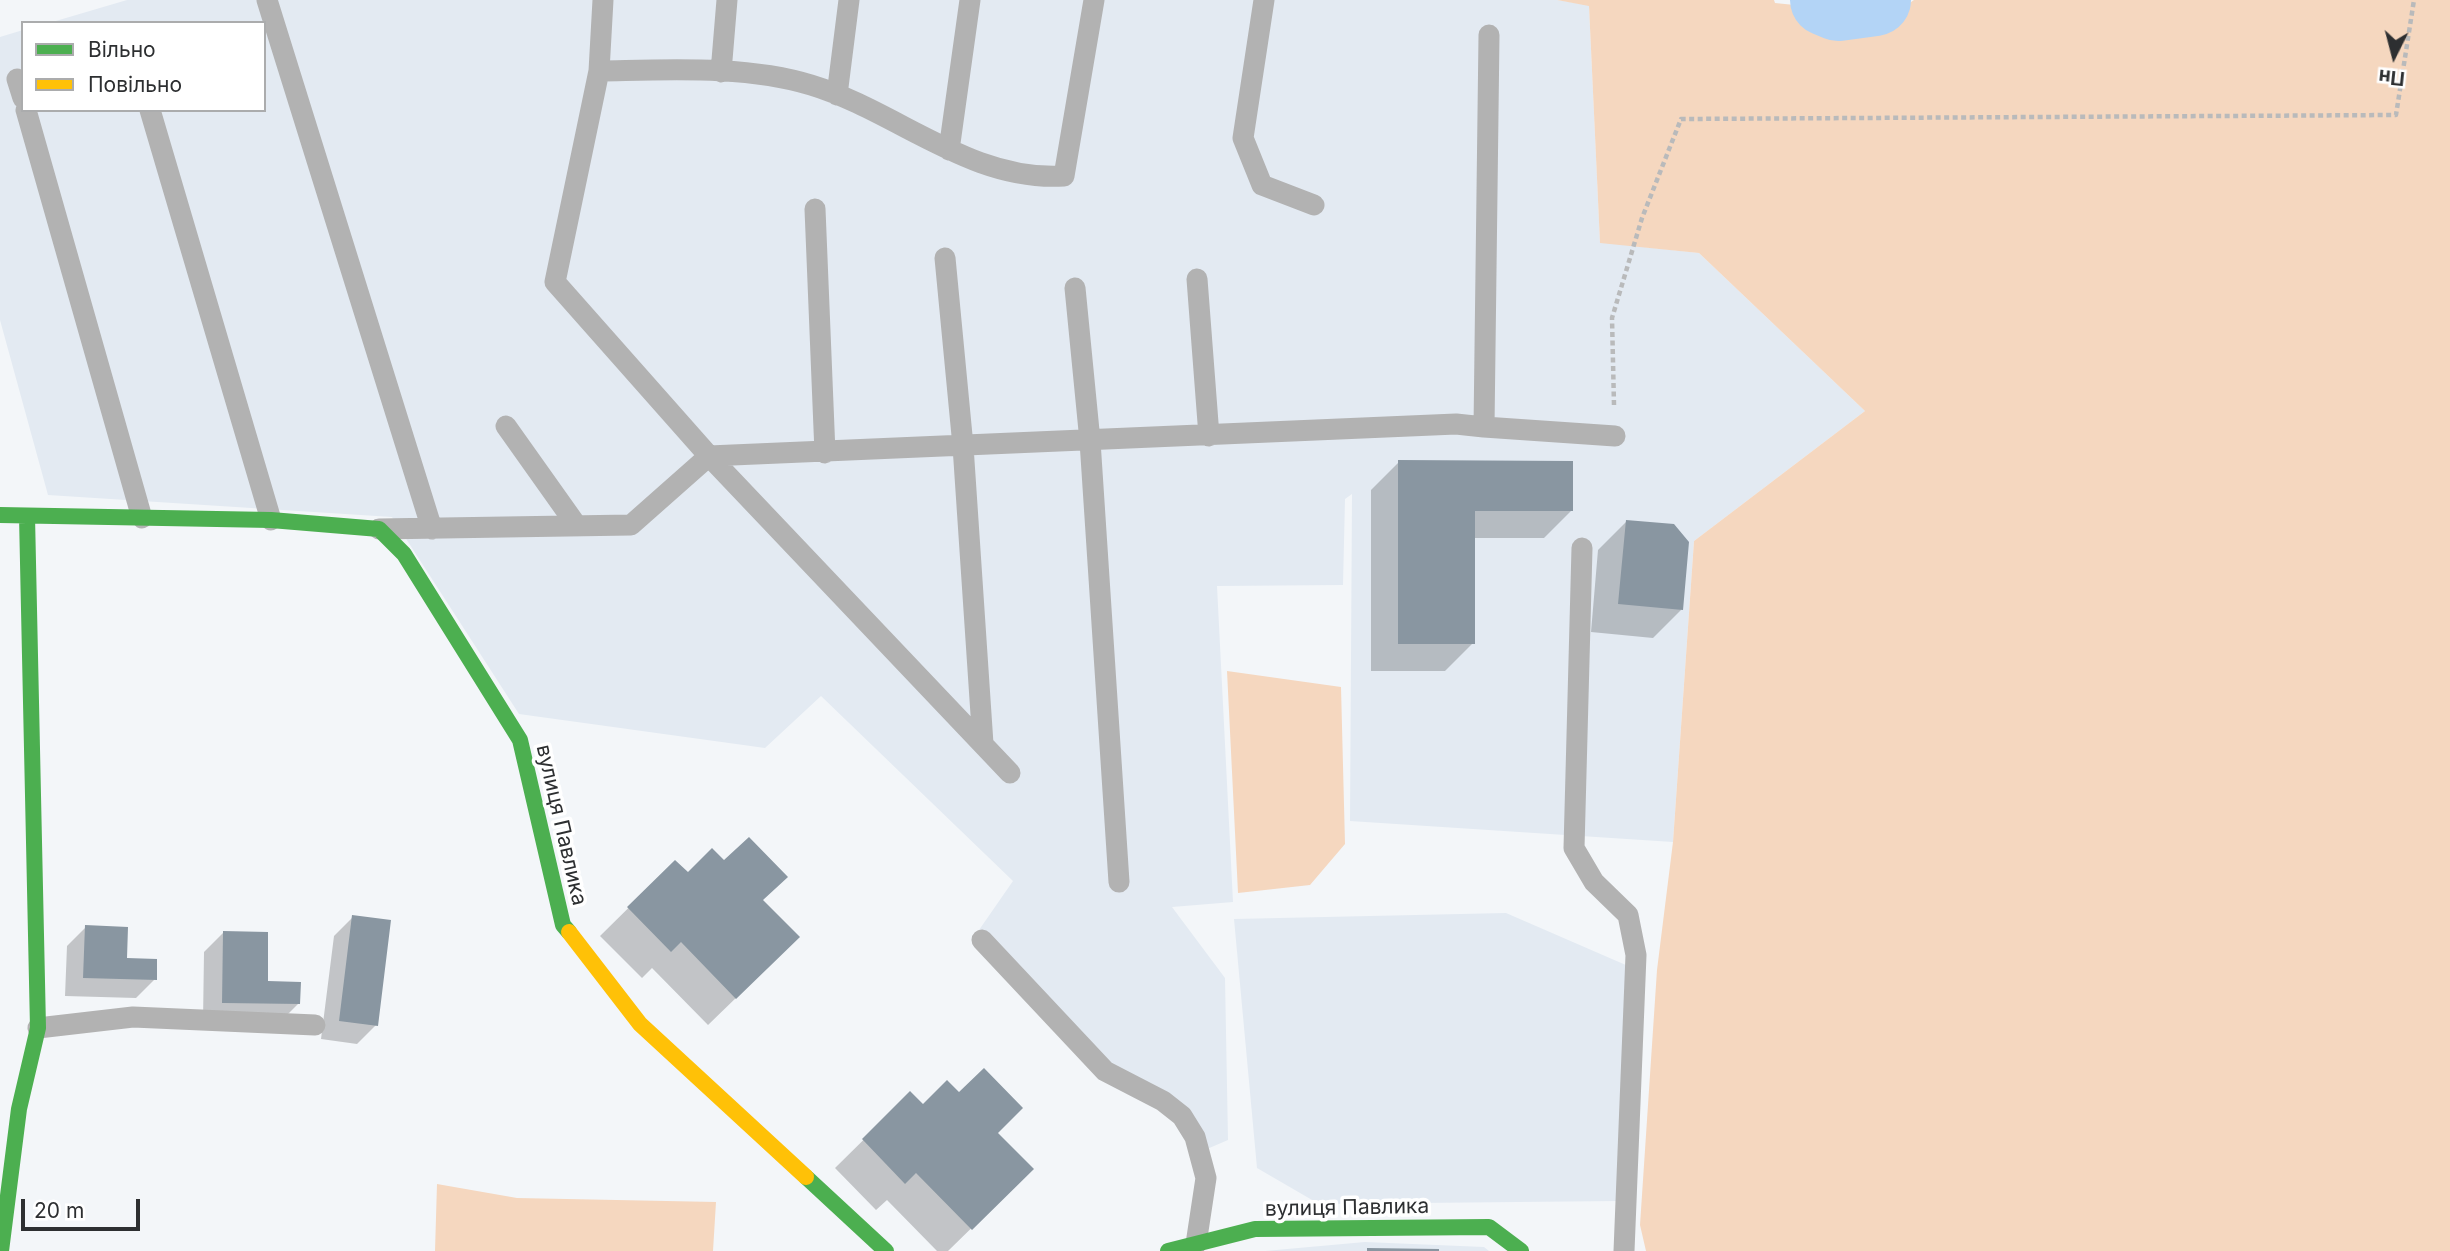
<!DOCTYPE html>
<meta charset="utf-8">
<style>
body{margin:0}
#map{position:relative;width:2450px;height:1251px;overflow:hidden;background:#f3f6f9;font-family:Inter,sans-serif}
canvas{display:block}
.legend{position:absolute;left:21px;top:21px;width:245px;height:91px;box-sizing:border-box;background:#fff;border:2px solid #abacad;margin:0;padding:9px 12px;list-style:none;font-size:21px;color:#2d2f31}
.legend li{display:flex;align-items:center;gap:14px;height:35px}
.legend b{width:35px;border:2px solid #abacad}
.north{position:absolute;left:2359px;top:21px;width:70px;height:70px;-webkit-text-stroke:5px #fff;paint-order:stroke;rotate:186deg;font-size:19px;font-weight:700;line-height:28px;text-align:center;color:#2d2f31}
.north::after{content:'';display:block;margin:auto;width:24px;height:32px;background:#2d2f31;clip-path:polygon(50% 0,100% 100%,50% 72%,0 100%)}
.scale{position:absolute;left:21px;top:1199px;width:119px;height:32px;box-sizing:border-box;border:4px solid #2d2f31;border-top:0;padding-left:9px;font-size:21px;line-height:24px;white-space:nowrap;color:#2d2f31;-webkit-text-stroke:5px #fff;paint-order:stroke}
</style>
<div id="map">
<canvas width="2450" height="1251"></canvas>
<ul class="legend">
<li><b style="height:9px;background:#4caf50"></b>Вільно</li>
<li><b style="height:9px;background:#ffc107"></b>Повільно</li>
</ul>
<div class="north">Пн</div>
<div class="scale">20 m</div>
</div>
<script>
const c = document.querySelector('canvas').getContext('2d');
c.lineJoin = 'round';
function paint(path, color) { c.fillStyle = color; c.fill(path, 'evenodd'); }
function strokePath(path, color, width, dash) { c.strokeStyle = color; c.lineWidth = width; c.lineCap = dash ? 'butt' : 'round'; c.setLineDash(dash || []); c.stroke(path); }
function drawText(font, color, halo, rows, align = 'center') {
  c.font = font + ' Inter,sans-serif'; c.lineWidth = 7; c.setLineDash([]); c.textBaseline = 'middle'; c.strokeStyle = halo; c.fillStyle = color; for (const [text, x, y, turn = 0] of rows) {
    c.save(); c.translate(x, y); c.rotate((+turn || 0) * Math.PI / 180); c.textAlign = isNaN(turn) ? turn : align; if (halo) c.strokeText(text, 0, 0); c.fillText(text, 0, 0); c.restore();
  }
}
paint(new Path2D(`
 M127,0H1557L1589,5L1600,242L1699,253L1865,411L1694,541L1673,842L1350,821L1352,494L1345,499L1343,585L1217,586L1233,902L1172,907L1225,978L1228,1140L1207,1149L1166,1101L1127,1089L979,930L1013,881L821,696L765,748L519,714L392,517L48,495L0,320V37L23,30V110H264V23H49Z
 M1506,913L1635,969L1618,1201L1319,1204L1257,1168L1234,919Z
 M1365,1242L1484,1247L1489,1251H1265Z`), '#e3eaf2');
paint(new Path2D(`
 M1557,0H1774L1775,3L1892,15L1914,0H2450V1251H1646L1640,1225L1657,970L1673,842L1694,541L1865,411L1699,253L1600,243L1589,6Z
 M1227,671L1341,687L1345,844L1310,885L1238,893Z
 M437,1184L517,1198L716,1202L713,1251H435Z`), '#f5d7bf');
paint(new Path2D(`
 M1399,462L1572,510L1544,538H1473V643L1445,671H1371V490Z
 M1626,522L1681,610L1653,638L1591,632L1598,550Z
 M675,862L688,875L724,863L761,901L770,965L708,1025L652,968L642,978L600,936Z
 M353,917L376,1025L357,1044L321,1039L334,936Z
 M86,927L125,959L155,979L136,998L65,996L67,946Z
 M223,933L266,983L299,1003L280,1022L203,1021L204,952Z
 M910,1094L923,1106L959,1094L1032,1169L948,1251H937L887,1200L876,1210L835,1168Z`), '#0003');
strokePath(new Path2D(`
 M1826,0L1838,5L1875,0`), '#b3d4f6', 72);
paint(new Path2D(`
 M1398,460L1573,461V511H1475V644H1398Z
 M1626,520L1674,524L1689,542L1683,610L1618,604Z
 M749,837L788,877L763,900L800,937L736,999L681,942L671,952L627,907L675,860L688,872L712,848L724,860Z
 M352,915L391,920L378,1026L339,1021Z
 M85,925L128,927L127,958L157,959V980L83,978Z
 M223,931L268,932V981L301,982L300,1004L222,1003Z
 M984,1068L1023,1108L998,1133L1034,1169L972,1230L916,1173L905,1184L862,1139L910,1091L923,1104L947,1080L959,1092Z
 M1367,1248L1439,1249V1251H1367Z`), '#8996a1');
strokePath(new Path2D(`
 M1614,405L1612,318L1642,218L1681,119L2396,115L2414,0`), '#b9babb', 4.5, [5, 3.5]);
strokePath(new Path2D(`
 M267,0L432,529
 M1264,0L1243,138L1262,185L1314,205
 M599,71C665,70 747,65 811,85C897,111 970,182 1064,176L1094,0
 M721,72L727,0
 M17,79L23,98
 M837,95L849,0
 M26,110L142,518
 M150,110L271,520
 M949,150L970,0
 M815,209L825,453
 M945,258L963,446L983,744
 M1197,279L1209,436
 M1075,288L1090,441L1119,882
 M506,426L577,526
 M1484,427L1615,436
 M709,456L1456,424L1484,427L1489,35
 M709,456L1010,773
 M379,529L631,525L709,456L555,282L599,71L603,0
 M1582,548L1574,848L1594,882L1628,915L1636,955L1624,1251
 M982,940L1105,1071L1163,1101L1182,1116L1195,1137L1206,1178L1196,1244
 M38,1028L133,1017L315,1025`), '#b2b2b2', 21);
strokePath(new Path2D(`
 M0,515L271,520L379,529L404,554L520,740L563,925L569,932
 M806,1177L886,1251
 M1,1251L19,1109L38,1028L27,516
 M1168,1251L1255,1229L1489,1227L1521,1251`), '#4caf50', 16);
strokePath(new Path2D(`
 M569,932L640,1024L806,1177`), '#ffc107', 16);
drawText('21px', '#2d2f31', '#fff', [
 ["вулиця Павлика",561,825,77],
 ["вулиця Павлика",1347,1208,-1]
]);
</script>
